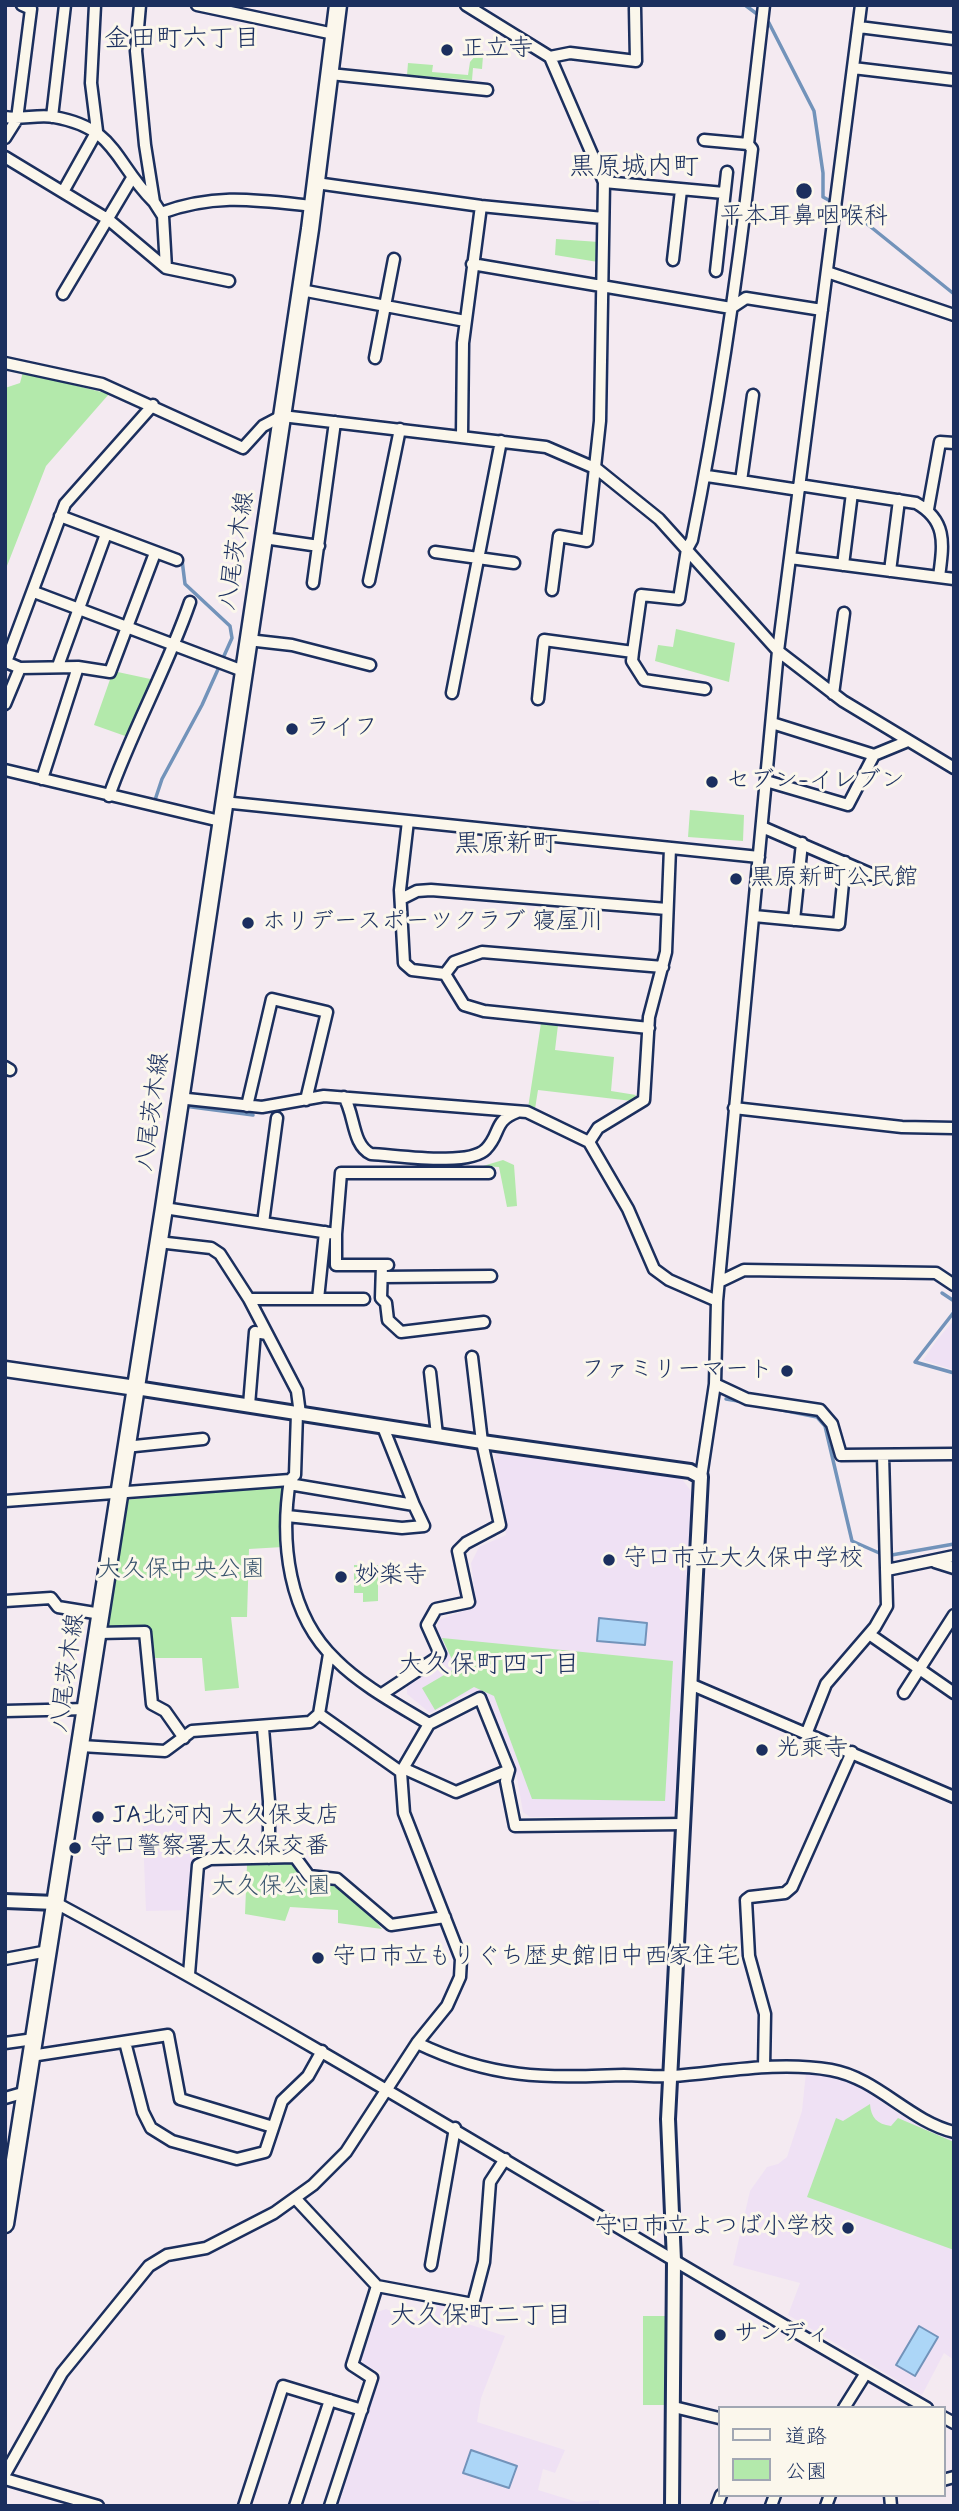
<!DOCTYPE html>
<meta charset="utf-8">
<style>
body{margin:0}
#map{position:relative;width:959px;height:2511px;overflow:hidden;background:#f4eaf1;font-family:Mynerve,"Klee One",sans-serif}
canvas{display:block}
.frame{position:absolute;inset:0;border:7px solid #1b2f5e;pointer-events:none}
.legend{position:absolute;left:718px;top:2406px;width:228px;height:91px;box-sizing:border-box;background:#fbf7ec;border:2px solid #a1a7b3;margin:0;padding:9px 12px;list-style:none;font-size:21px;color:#1b2f5e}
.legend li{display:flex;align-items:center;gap:14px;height:35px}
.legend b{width:35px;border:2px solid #a1a7b3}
</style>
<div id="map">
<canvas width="959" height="2511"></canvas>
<div class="frame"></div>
<ul class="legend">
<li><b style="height:9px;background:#fbf7ec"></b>道路</li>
<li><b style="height:19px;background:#b3e9ab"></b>公園</li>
</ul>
</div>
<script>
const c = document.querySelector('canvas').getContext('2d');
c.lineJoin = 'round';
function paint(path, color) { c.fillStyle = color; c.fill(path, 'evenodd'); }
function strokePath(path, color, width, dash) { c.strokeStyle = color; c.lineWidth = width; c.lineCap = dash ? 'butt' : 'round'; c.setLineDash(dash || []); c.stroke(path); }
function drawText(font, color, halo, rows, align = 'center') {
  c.font = font + ' Mynerve,"Klee One",sans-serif'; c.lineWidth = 6; c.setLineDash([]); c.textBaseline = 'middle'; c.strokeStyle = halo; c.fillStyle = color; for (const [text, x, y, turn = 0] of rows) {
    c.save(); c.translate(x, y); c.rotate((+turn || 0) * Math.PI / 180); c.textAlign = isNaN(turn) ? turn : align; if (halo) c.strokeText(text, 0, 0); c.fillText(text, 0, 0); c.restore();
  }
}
paint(new Path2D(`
 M954,1320V1370L923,1360L937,1340Z
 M494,1452L681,1478L695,1496L678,1813L675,1816L530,1817L523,1812L514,1761L487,1698L469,1693L430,1713L407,1694V1683L443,1662L435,1632L439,1620L472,1608L476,1603L471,1563L479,1547L506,1535Z
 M142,1811L186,1825L190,1850L196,1856L190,1910L146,1911Z
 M806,2072L849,2080L907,2119L954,2139V2360L944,2353L922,2395L788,2315L800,2283L733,2265L750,2191L767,2167L778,2164L787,2157L802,2111Z
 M433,2302L470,2313L468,2324L505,2336L481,2398L477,2422L565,2450L555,2473L543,2469L538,2490L577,2502L599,2500V2506H338L381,2372L365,2366L361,2360L377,2312L386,2309L412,2320Z`), '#efe1f4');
paint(new Path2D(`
 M476,55L483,56L482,69L473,68L472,80L407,75L408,63L433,65L432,72L468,75L470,62Z
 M556,239L599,242L598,262L555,255Z
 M23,372L109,394L46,466L5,571V388L20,383Z
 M676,629L735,643L729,682L655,661L658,645L673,647Z
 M113,671L155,680L128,737L94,725Z
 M690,810L744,815L743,841L688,837Z
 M541,1023L558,1025L555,1050L614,1057L611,1091L636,1095L632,1101L538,1090L535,1109L528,1108Z
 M503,1160L514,1165L517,1206L507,1207L499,1167L483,1166Z
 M283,1485V1547L249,1549L247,1617H231L239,1688L205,1691L202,1658H152L149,1629L107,1628L124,1500Z
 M354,1565H378V1601L363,1602V1593H354Z
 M442,1638L673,1661L665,1801L532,1799L494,1696L474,1687L435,1710L422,1688L456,1668Z
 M287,1862L296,1864L308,1881L334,1883L371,1916L382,1929L338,1923V1910L290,1907L285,1921L245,1914L247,1865Z
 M870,2104C871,2118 877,2124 891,2126L898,2118L954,2142V2250L807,2197L836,2118L843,2121Z
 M643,2316H665V2405H643Z`), '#b3e9ab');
const water = new Path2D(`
 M599,1618L647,1623L645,1645L597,1641Z
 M919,2326L938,2337L915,2376L896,2365Z
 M471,2450L517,2466L509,2488L463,2473Z`);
paint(water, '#acd6f7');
strokePath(water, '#7293ba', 2);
strokePath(new Path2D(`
 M745,5L769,23L814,111L823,173V197L856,215L954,294
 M154,803L162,779L202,705L232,638L230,626L185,584L182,560
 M184,1106L253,1115
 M942,1293L954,1301
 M954,1312L915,1362L954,1373
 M726,1399L744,1402
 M762,1406L817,1417L825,1426L852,1541L886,1556L954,1544`), '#7293ba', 3.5);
const minor = new Path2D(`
 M197,5L334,34
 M466,5L550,57L604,182L600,421L587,541L559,536L552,590
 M859,27L954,39
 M550,57L570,53L636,61L635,8
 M853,68L954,80
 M330,74L487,90
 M5,117C21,120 38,114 54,117C117,128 114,162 153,201
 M52,117L65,5
 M5,138L17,119L31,9L22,5
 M704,140L748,144L764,5
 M5,157L109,220L166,268L163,216L154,202L145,145L136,51L140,5
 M604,182L724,193
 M316,183L481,206L603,218
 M64,190L97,131L91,83L95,5
 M161,213C216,193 256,200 313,206
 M673,260L681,190
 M472,264L731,308L746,298L822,310
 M166,268L229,281
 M716,271L727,172
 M827,272L954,315
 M301,290L465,321
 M63,294L132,178
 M375,358L394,259
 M5,363L102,384L243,448L263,426L282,416L546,447L597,469L659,519L778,651L843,701L954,768
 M462,435L463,343L481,206
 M707,476L741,481L753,395
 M741,481L799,490
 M799,485L916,503C948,521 943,545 939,577
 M928,509L940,442L954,443
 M60,516L177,560
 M264,538L319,546
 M435,552L514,563
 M790,558L954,579
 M843,565L852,493
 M890,571L899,500
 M369,581L400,429
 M313,583L335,422
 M34,592L243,671
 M248,640L292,645L370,665
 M633,652L641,595L679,599L687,549L692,540C718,410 737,281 752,149L748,144
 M58,666L106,534
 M20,668L78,667L110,672L155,553
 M452,693L501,441
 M833,694L844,613
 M538,699L544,640L633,652L632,661L644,680L705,689
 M5,704L20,668L6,662L65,504L153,405
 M772,723L874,755
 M5,770L220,821
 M42,779L78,667
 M766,781L848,805L874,755L908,741
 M109,796C132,730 167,669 190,602
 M223,802L759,857
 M408,821L400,890L404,963L412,970L445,974L464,1005L484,1011L649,1028
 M762,827L880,878
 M401,899L417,891L431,890L667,909
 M754,916L839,924L845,862
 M794,920L802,843
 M445,974L454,962L482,952L663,967
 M5,1067L10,1070
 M344,1097C355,1115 352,1145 371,1154C396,1155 469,1167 486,1149C501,1134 493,1121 517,1112
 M178,1098L262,1107L324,1096L527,1112L589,1142L628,1209L654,1269L669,1280L717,1301
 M247,1106L272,999L327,1012L306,1100
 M734,1108L902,1127L954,1128
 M589,1142L598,1128L644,1100L649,1017L666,952L670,848
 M164,1208L336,1234V1265H388
 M263,1223L277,1118
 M336,1234L341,1173H489
 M158,1242L211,1248L220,1254L249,1299L297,1391L300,1414
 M382,1265L381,1298L386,1303L388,1320L401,1332L484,1322
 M382,1277L491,1276
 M719,1282L744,1270L936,1273L954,1285
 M249,1299H364
 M318,1299L325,1232
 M430,1372L437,1435
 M715,1384L747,1399L820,1410L832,1424L841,1455L954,1454
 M249,1405L255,1332L267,1334
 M125,1447L203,1439
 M701,1477L715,1384L717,1301L778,651L861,5
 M290,1480L295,1475L297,1413
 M289,1484L414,1505L383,1427
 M5,1501L290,1480C280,1542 288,1615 336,1660C362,1686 398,1705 429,1724
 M287,1516L402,1528L424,1526L414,1505
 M935,1562L954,1568
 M887,1570L954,1556
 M5,1601L51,1598L58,1607L101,1614
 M98,1633L145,1632L152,1704L165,1711L184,1738
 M869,1634L954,1693
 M690,1684L954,1797
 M904,1693L954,1615
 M382,1694L438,1657L440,1654L427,1625L436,1609L469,1602L458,1551L466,1543L500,1525L482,1442L472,1357
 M5,1711L87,1709
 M319,1714L401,1772
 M263,1728L269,1801V1858
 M807,1732L826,1684L875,1627L887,1606L883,1455
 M81,1746L165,1751L192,1731L310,1722L319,1714L329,1654
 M405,1769L456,1792L509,1770
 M56,1903C352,2062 635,2242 927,2408
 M5,1959L48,1951
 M189,1974L198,1865L210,1859L295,1857L309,1876L337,1879L391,1925L445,1917
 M125,2042L143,2112L151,2128L172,2141L237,2159L265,2152L282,2101L308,2076L322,2051
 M5,2043L34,2039
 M417,2043C492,2079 543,2078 624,2075C640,2075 656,2077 672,2076C725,2072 778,2061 831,2070C877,2078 909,2121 954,2132
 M31,2056L168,2035L180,2099L273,2127
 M764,2067L765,2014L749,1956L746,1900L750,1897L785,1893L792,1887L852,1752
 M5,2098L26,2092
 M295,2198L377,2286L352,2365L372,2378L330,2506
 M431,2265L455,2128
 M377,2286L473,2304L484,2262L490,2182L505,2159
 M674,2407L719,2418
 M844,2408L866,2373
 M943,2417L954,2423
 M5,2474L62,2373L149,2266L167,2255L206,2248L274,2213L313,2185L346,2152L417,2043L447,2006L460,1977L461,1959L404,1813L401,1772L429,1724L480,1698L509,1770L506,1781L515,1826L684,1824
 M5,2479L98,2506
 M943,2480L954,2477
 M890,2495L891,2506
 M244,2506L283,2386L362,2410
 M295,2506L330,2400
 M717,2506L721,2495
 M771,2506L775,2495
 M826,2506L830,2495`);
const tertiary = new Path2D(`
 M136,1388L482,1442L690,1471L701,1477L668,2119L674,2261L672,2506
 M5,1901L56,1903`);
const secondary = new Path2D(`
 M5,1369L136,1388`);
const primary = new Path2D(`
 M5,2224L164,1208L310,229L338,5`);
strokePath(minor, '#1b2f5e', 15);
strokePath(tertiary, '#1b2f5e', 18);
strokePath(secondary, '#1b2f5e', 19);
strokePath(primary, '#1b2f5e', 21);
strokePath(minor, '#fbf7ec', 10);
strokePath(tertiary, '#fbf7ec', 12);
strokePath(secondary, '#fbf7ec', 14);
strokePath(primary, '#fbf7ec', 16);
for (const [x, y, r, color] of [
 [447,50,7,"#1b2f5e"],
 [804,191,9,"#1b2f5e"],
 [292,729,7,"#1b2f5e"],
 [712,782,7,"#1b2f5e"],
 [736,879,7,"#1b2f5e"],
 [248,923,7,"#1b2f5e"],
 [787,1371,7,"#1b2f5e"],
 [609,1560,7,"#1b2f5e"],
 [341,1577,7,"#1b2f5e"],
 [762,1750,7,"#1b2f5e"],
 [98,1817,7,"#1b2f5e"],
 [75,1848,7,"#1b2f5e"],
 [318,1958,7,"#1b2f5e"],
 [848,2228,7,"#1b2f5e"],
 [720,2335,7,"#1b2f5e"]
]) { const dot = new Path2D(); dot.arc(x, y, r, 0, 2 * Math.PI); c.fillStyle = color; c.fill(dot); strokePath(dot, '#fbf7ec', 2.5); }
drawText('24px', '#1b2f5e', '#fbf7ec', [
 ["正立寺",461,50],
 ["平本耳鼻咽喉科",804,218,"center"],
 ["ライフ",306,729],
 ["セブン-イレブン",726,782],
 ["黒原新町公民館",750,879],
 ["ホリデースポーツクラブ 寝屋川",262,923],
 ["ファミリーマート",773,1371,"right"],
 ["守口市立大久保中学校",623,1560],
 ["妙楽寺",355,1577],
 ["光乘寺",776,1750],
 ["JA北河内 大久保支店",112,1817],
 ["守口警察署大久保交番",89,1848],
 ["守口市立もりぐち歴史館旧中西家住宅",332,1958],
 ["守口市立よつば小学校",834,2228,"right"],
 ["サンディ",734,2335]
], 'left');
drawText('24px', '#1b2f5e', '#fbf7ec', [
 ["八尾茨木線",238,551,-81],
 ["八尾茨木線",154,1112,-82],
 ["八尾茨木線",69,1673,-82]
]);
drawText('24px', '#39546d', '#fbf7ec', [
 ["大久保中央公園",181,1571],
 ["大久保公園",271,1888]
]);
drawText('26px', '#1b2f5e', '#fbf7ec', [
 ["金田町六丁目",182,41],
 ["黒原城内町",634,169],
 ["黒原新町",506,846],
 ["大久保町四丁目",489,1667],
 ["大久保町二丁目",481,2318]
]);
</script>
